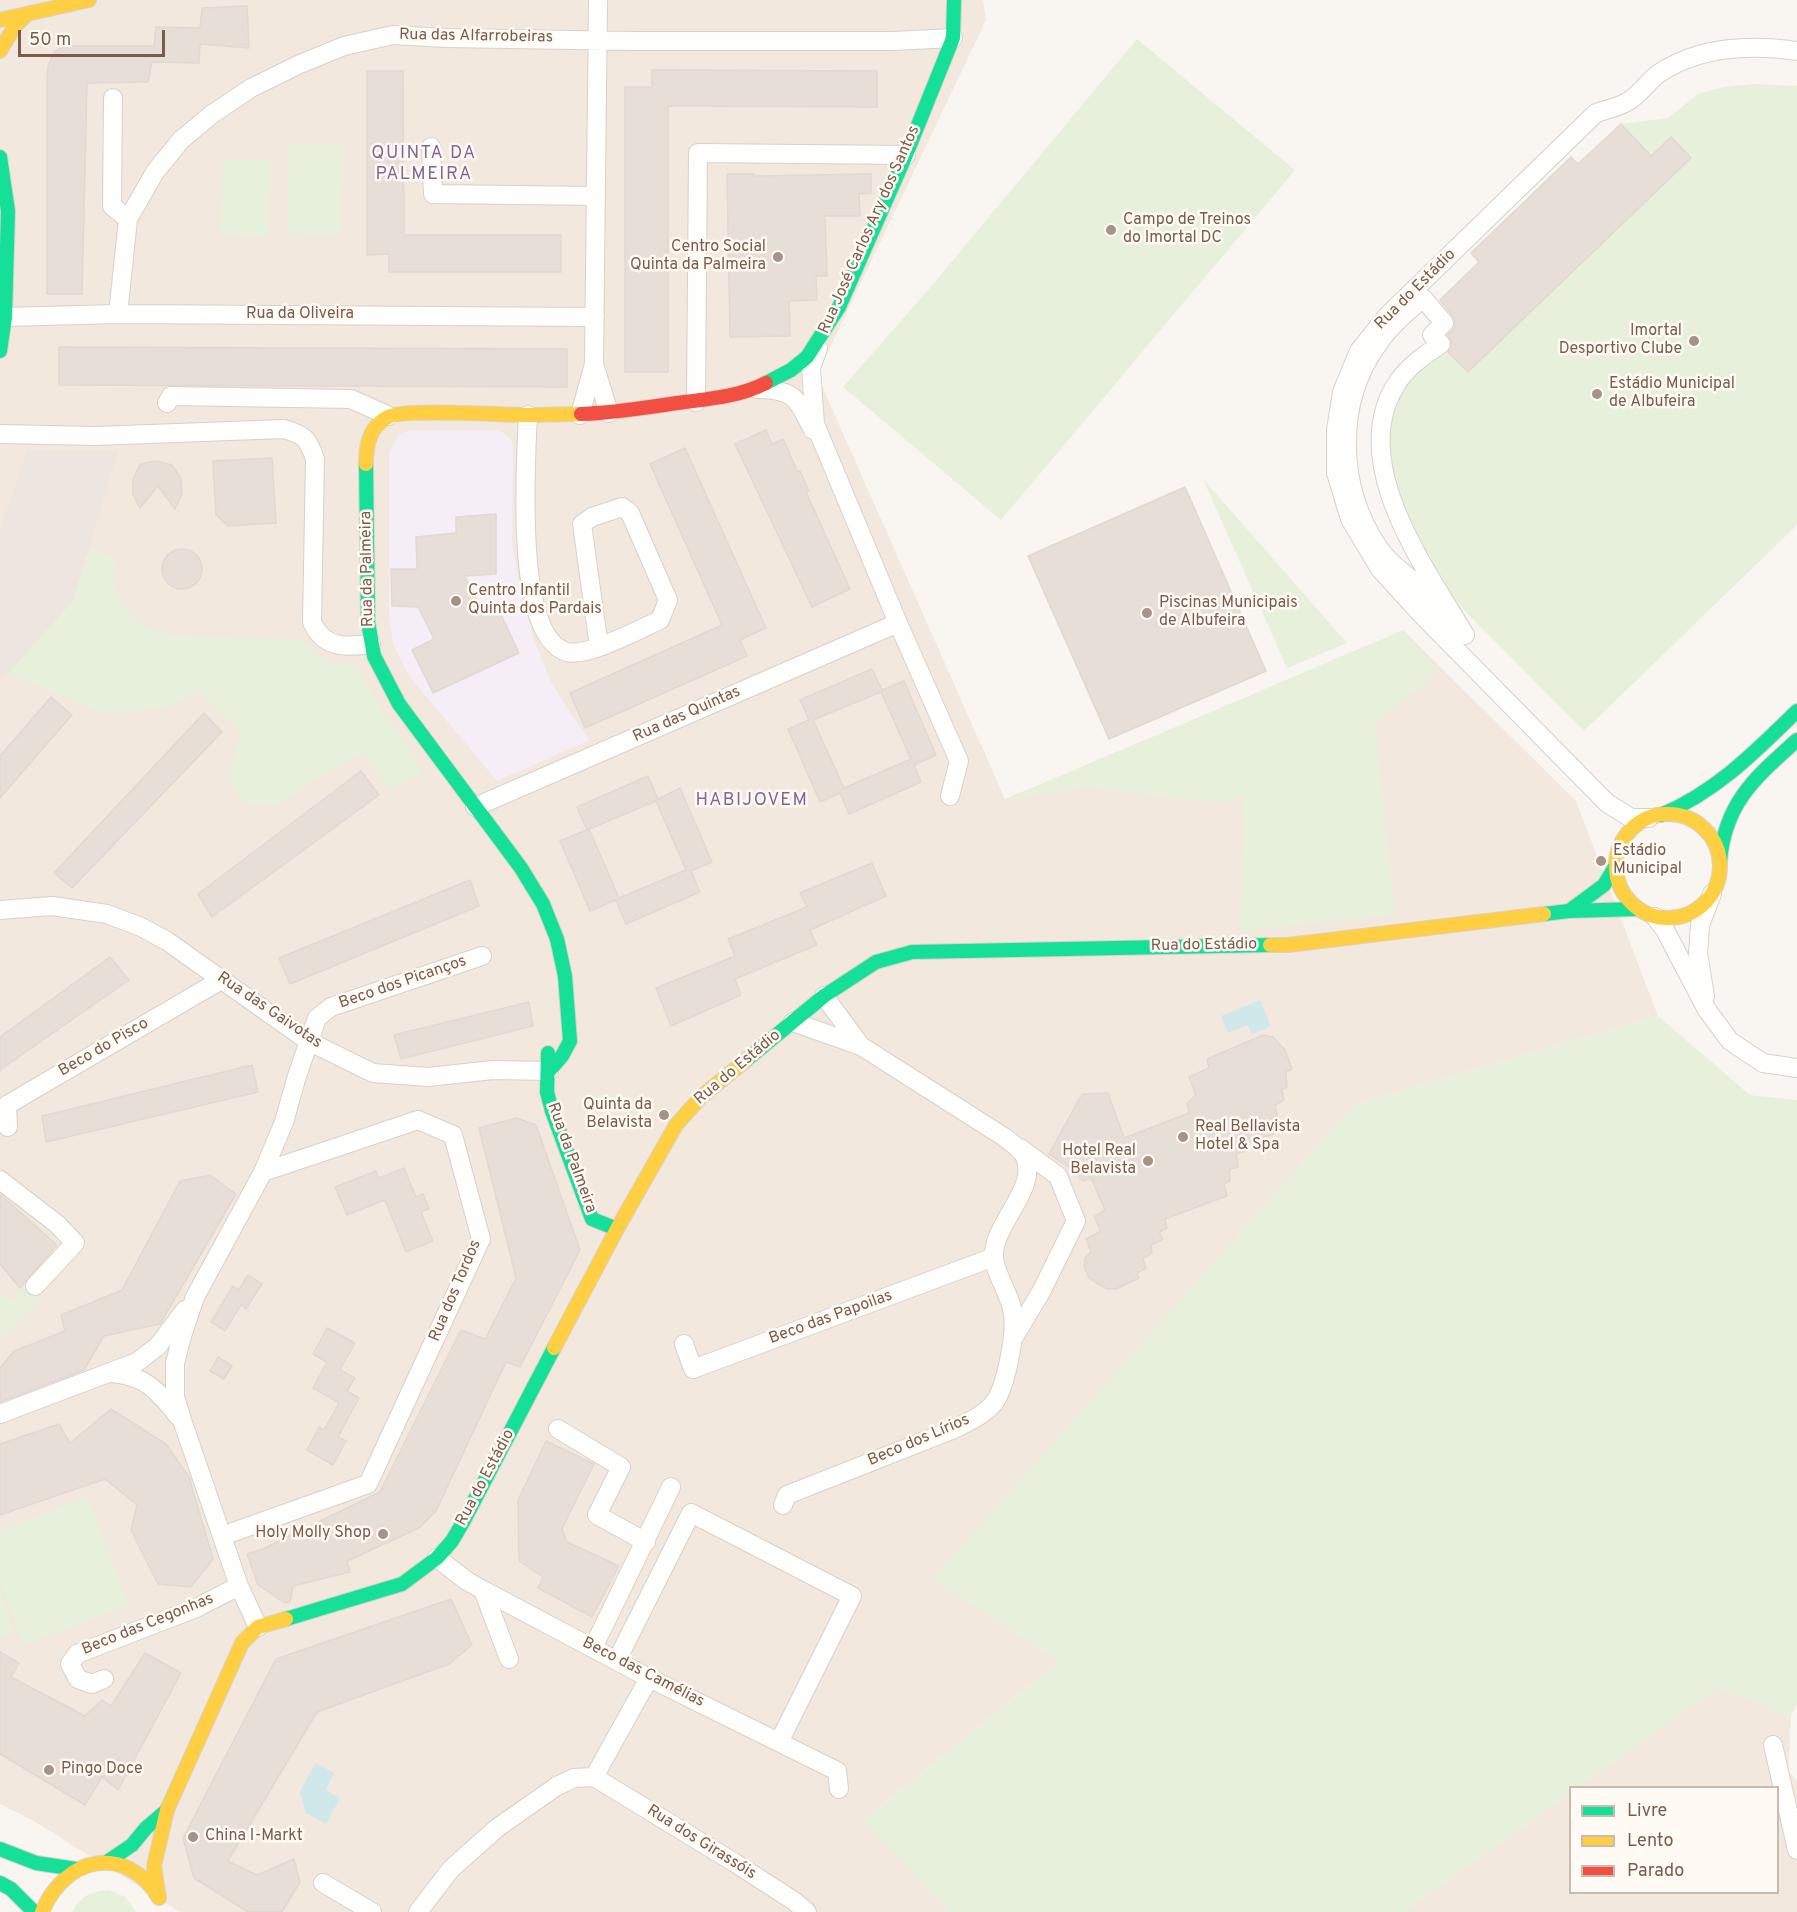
<!DOCTYPE html>
<meta charset="utf-8">
<style>
body{margin:0}
#map{position:relative;width:1797px;height:1912px;overflow:hidden;background:#f9f5f0;font-family:Overpass,sans-serif}
canvas{display:block}
.legend{position:absolute;left:1569px;top:1786px;width:210px;height:108px;box-sizing:border-box;background:#fffaf3;border:2px solid #cabbb1;margin:0;padding:8px 10px;list-style:none;font-size:18px;color:#7a5c4d}
.legend li{display:flex;align-items:center;gap:12px;height:30px}
.legend b{width:30px;border:2px solid #cabbb1}
.scale{position:absolute;left:18px;top:30px;width:147px;height:27px;box-sizing:border-box;border:3px solid #7a5c4d;border-top:0;padding-left:8px;font-size:18px;line-height:21px;white-space:nowrap;color:#7a5c4d;-webkit-text-stroke:4px #fffaf3;paint-order:stroke}
</style>
<div id="map">
<canvas width="1797" height="1912"></canvas>
<ul class="legend">
<li><b style="height:8px;background:#16e098"></b>Livre</li>
<li><b style="height:8px;background:#ffcf43"></b>Lento</li>
<li><b style="height:8px;background:#f24e42"></b>Parado</li>
</ul>
<div class="scale">50 m</div>
</div>
<script>
const c = document.querySelector('canvas').getContext('2d');
c.lineJoin = 'round';
function paint(path, color) { c.fillStyle = color; c.fill(path, 'evenodd'); }
function strokePath(path, color, width, dash) { c.strokeStyle = color; c.lineWidth = width; c.lineCap = dash ? 'butt' : 'round'; c.setLineDash(dash || []); c.stroke(path); }
function drawText(font, color, halo, rows, align = 'center') {
  c.font = font + ' Overpass,sans-serif'; c.lineWidth = 5; c.setLineDash([]); c.textBaseline = 'middle'; c.strokeStyle = halo; c.fillStyle = color; for (const [text, x, y, turn = 0] of rows) {
    c.save(); c.translate(x, y); c.rotate((+turn || 0) * Math.PI / 180); c.textAlign = isNaN(turn) ? turn : align; if (halo) c.strokeText(text, 0, 0); c.fillText(text, 0, 0); c.restore();
  }
}
paint(new Path2D(`
 M0,0H983L986,20L817,375L1005,799L1404,631L1576,801L1658,1016L1355,1104L933,1579L1059,1661L864,1820L951,1912H180L32,1820L0,1804Z
 M1718,1688L1791,1716L1788,1771L1797,1781V1912H1403L1570,1793V1892H1778V1788L1578,1787Z`), '#f2e8de');
paint(new Path2D(`
 M28,450L118,451L73,601L8,673L0,677V529Z`), '#ede5e0');
paint(new Path2D(`
 M411,430H498L505,434L512,441L513,450L512,541L519,584L533,637L551,682L572,716L590,740L497,781L409,676L393,644L389,617V454L394,442L401,434Z`), '#f6eef6');
paint(new Path2D(`
 M1137,39L1295,170L1001,520L843,387L928,290Z
 M1752,84L1797,86V525L1584,731L1465,611L1442,585L1424,559L1392,478L1386,443L1388,409L1421,362L1432,335L1452,315L1439,301L1479,262L1471,253L1571,157L1579,164L1621,124L1668,118L1698,94L1724,87Z
 M289,144L343,145L340,236L287,234Z
 M223,159L271,161L268,237L220,235Z
 M1203,479L1347,643L1287,668Z
 M89,548L116,558L114,582L117,594L130,615L148,629L171,635L303,640L330,664L356,665L382,710L414,755L421,771C414,782 401,781 391,790L362,753L312,782L280,805H252L236,795L229,776L239,737L236,727L200,693L165,707L116,714L98,712L8,673L73,601Z
 M1403,630L1440,671L1375,723L1395,915L1240,931L1244,795L1223,802L1164,797L1085,787L1005,800Z
 M1658,1016L1750,1095L1797,1100V1704L1791,1716L1718,1689L1578,1787L1570,1788V1793L1403,1912H951L863,1821L1059,1661L932,1579L1355,1104Z
 M20,1288L43,1297L0,1341V1294L14,1300Z
 M88,1497L129,1605L24,1645L0,1583V1530Z
 M0,1590L15,1632L0,1637Z
 M109,1890L125,1897L136,1912H72C82,1895 89,1892 109,1890Z`), '#e7f0db');
paint(new Path2D(`
 M1260,1000L1271,1026L1252,1034L1248,1025L1228,1033L1221,1016Z
 M315,1763L334,1773L326,1790L340,1798L326,1824L306,1813L300,1792Z`), '#d0e8ea');
const building = new Path2D(`
 M247,6L249,48L200,44L199,63L152,62L148,82L87,83L82,294H47V81L48,66L54,52L65,46H154L156,27L200,28L202,8Z
 M652,70L877,71V107L668,106V372H625V87H652Z
 M367,71H403L404,235H561V272H389V254L367,255Z
 M1621,124L1651,156L1671,137L1691,158L1468,372L1448,352L1452,342L1448,335L1455,327V321L1452,315L1440,300L1479,262L1471,253L1571,157L1578,164Z
 M727,174H754V176L871,174V193L859,194L860,216H825L827,276H816L817,300L789,301L790,336L730,337Z
 M59,347L567,349V387L59,385Z
 M766,430L772,444L783,439L798,472L800,471L809,491L806,492L850,589L812,607L735,444Z
 M685,448L766,628L740,640L747,656L585,728L570,693L722,625L650,464Z
 M272,458L276,523L228,526L216,515L213,461Z
 M156,461L172,465L181,478L182,494L175,509L158,486L140,508L133,495V480L140,464Z
 M1185,487L1266,671L1109,739L1028,556Z
 M496,514V574L465,576L484,614L498,608L519,653L433,693L412,650L434,639L418,607L392,606L391,569H417L416,537L456,533V517Z
 M162 569a20 20 0 1 1 40 0a20 20 0 1 1-40 0Z
 M872,669L882,690L904,681L936,755L914,765L921,782L849,814L840,793L820,802L788,729L809,720L800,700ZM881,692L911,759L844,788L813,720Z
 M51,697L72,715L0,798V756Z
 M204,713L222,732L72,888L54,873Z
 M361,771L379,795L212,917L198,894Z
 M648,776L658,799L680,788L712,862L691,871L700,892L626,924L616,900L590,911L560,841L589,829L619,898L686,870L656,801L587,830L577,807Z
 M872,863L886,896L810,930L817,945L735,979L741,995L671,1026L656,988L735,956L728,939L807,907L800,893Z
 M470,880L479,906L290,984L279,958Z
 M110,957L129,980L0,1070V1037Z
 M529,1002L533,1026L401,1059L394,1035Z
 M1263,1035L1273,1037L1285,1050L1292,1069L1286,1072L1287,1087L1282,1090L1284,1100L1275,1105L1277,1115L1269,1120L1274,1134L1244,1144L1246,1151L1236,1154L1238,1167L1230,1169V1181L1224,1184L1227,1196L1165,1219L1167,1228L1159,1232L1163,1239L1151,1245L1152,1253L1143,1259L1146,1268L1137,1273L1139,1278L1116,1289H1107L1097,1283L1089,1278L1084,1266L1085,1258L1091,1252L1086,1239L1101,1231L1094,1217L1105,1210L1091,1178L1083,1181L1073,1170L1049,1154L1082,1094L1108,1093L1124,1138L1189,1113L1187,1103L1196,1095L1189,1077L1209,1068L1207,1059Z
 M252,1065L258,1092L46,1142L42,1116Z
 M517,1118L536,1125L580,1250L520,1367L506,1362L436,1511L419,1528L347,1561L350,1572L293,1586L290,1602L285,1603L258,1585L247,1554L263,1549L380,1492L461,1330L485,1339L516,1278L479,1128Z
 M404,1168L416,1197L423,1194L429,1209L421,1212L433,1241L406,1252L385,1200L347,1215L335,1187L376,1171L379,1178Z
 M210,1175L236,1194L160,1324L104,1336L84,1370L0,1402V1368L14,1351L65,1331L61,1315L122,1290L180,1181Z
 M0,1194L57,1245L20,1288L0,1264Z
 M248,1275L262,1284L246,1309L241,1305L225,1331L211,1322L233,1286L239,1290Z
 M327,1328L355,1343L340,1370L355,1378L347,1391L359,1398L338,1437L346,1441L333,1465L307,1450L319,1427L324,1430L339,1403L313,1388L327,1362L313,1354Z
 M218,1357L232,1366L224,1379L210,1371Z
 M111,1409L166,1444L189,1477L213,1559L191,1587L158,1584L131,1530L137,1505L105,1479L0,1515V1444L59,1424L70,1443Z
 M546,1441L594,1464L562,1529L567,1542L619,1566L592,1617L538,1588L543,1577L519,1561L518,1500Z
 M451,1599L472,1645L449,1664L317,1712L228,1861L257,1875L294,1859L300,1882L282,1912H248L194,1878L183,1838L276,1659Z
 M0,1652L19,1663L11,1677L85,1716L102,1700L111,1706L145,1653L181,1673L118,1790L102,1777L85,1805L0,1754Z`);
paint(building, '#e6ded7');
strokePath(building, '#e2d8d2', 1.5);
const street = new Path2D(`
 M113,98L112,206L128,219
 M431,147L433,194L596,196
 M1423,298L1444,323L1432,335L1441,344C1426,354 1410,365 1399,380C1344,459 1425,567 1465,635C1451,621 1438,606 1424,591C1409,576 1390,565 1378,547C1338,487 1335,403 1378,344C1390,326 1407,312 1423,298Z
 M118,314L128,219L155,172L181,140L211,115L251,88L300,64L344,46L393,35L446,38L636,41H893L953,38
 M5,317L118,314L595,317
 M818,348L811,368L815,424L898,623L959,761L950,796
 M594,364L609,413
 M757,389C795,389 797,399 813,430
 M696,402L698,153L906,155
 M167,403L171,396L351,399L389,416
 M528,415C526,461 513,636 567,652C586,658 640,629 660,620L668,600L630,513L622,507L592,517L582,524L599,647
 M580,415L594,364L598,0
 M0,434L96,436L284,429C304,435 308,438 315,459L312,622C324,649 345,647 371,644
 M475,807L898,623
 M1649,818H1631L1607,803L1419,612L1380,569L1350,519L1336,473V430L1342,392L1359,351L1387,316L1596,113C1606,110 1618,107 1627,102C1639,96 1647,82 1658,74C1699,46 1749,44 1797,51
 M0,910L52,906L107,914L141,927L167,941L308,1041L373,1073L428,1077L493,1070L549,1071
 M1655,917L1665,930L1707,1010L1730,1041L1763,1063L1797,1068
 M824,996L861,1046
 M1705,996L1698,953L1700,925L1712,894
 M8,1127L7,1105L221,980
 M0,1180L57,1224L75,1243L35,1286
 M1014,1337L1041,1292L1076,1221L1058,1176L1020,1148
 M684,1344L693,1369L994,1257
 M111,1373C145,1375 158,1391 178,1416
 M0,1414L137,1362L158,1346L185,1310
 M558,1429L621,1467L597,1515L646,1542
 M783,1505L787,1495L952,1430C966,1423 983,1416 994,1403C1006,1387 1016,1334 1013,1314C1011,1295 996,1277 994,1258C991,1225 1041,1187 1024,1155C1020,1148 1010,1142 1004,1137L861,1046L793,1022
 M222,1536L368,1484L481,1239L453,1135L418,1120L263,1172
 M437,1558L467,1581L483,1590L649,1678L837,1771L839,1789
 M483,1590L509,1659
 M258,1627L239,1586L183,1423L175,1397V1363L182,1336L195,1297L263,1172L284,1122L297,1076L317,1018L331,1007L482,956
 M593,1648L671,1487
 M617,1660L691,1513L852,1596L779,1742
 M104,1679L92,1684L78,1679L70,1664L77,1654L196,1608L239,1586
 M1773,1745L1797,1850
 M594,1777L735,1863L794,1901L807,1912
 M323,1883L372,1912
 M418,1912L451,1869L497,1828L557,1786L574,1778L594,1777L649,1678`);
const fast = new Path2D(`
 M0,157L8,211L5,317L0,351
 M766,383L791,370L807,357L839,307L906,155L953,38L954,0
 M366,464L368,622L374,656L399,704L521,868L543,904L557,939L565,976L570,1041L562,1056L549,1071
 M1661,815C1717,791 1754,753 1797,711
 M1720,861C1725,802 1756,777 1797,740
 M1569,911L1604,885L1616,865
 M1544,914L1569,911L1638,909
 M548,1053L547,1092L552,1111L592,1219L617,1229
 M745,1061L824,996L876,962L912,952L1270,945
 M286,1619L402,1584L437,1558L452,1541L462,1524L554,1348
 M0,1849L36,1863L76,1869
 M107,1862L132,1845L146,1828L167,1810
 M0,1883L11,1889L34,1912`);
const slow = new Path2D(`
 M0,20L89,0
 M0,51L15,26L27,14
 M366,464C366,445 369,427 388,417C404,408 500,415 525,415C544,415 562,414 581,414
 M1616 866a52 52 0 1 1 104 0a52 52 0 1 1-104 0Z
 M1270,945H1288L1544,914
 M554,1348L617,1229L676,1125L701,1097L745,1061
 M159,1898L154,1866L167,1810L242,1643L258,1627L286,1619
 M42,1912C65,1856 126,1843 159,1898`);
const jam = new Path2D(`
 M581,414C613,413 645,408 677,403C707,399 739,397 766,383`);
strokePath(street, '#d7d1cb', 20);
strokePath(fast, '#d9d2cb', 16);
strokePath(slow, '#d9d2cb', 16);
strokePath(jam, '#d9d2cb', 16);
strokePath(street, '#fefefd', 18);
strokePath(fast, '#16e098', 14);
strokePath(slow, '#ffcf43', 14);
strokePath(jam, '#f24e42', 14);
for (const [x, y, r, color] of [
 [1111,230,6,"#a69286"],
 [778,257,6,"#a69286"],
 [1694,341,6,"#a69286"],
 [1597,394,6,"#a69286"],
 [456,601,6,"#a69286"],
 [1147,613,6,"#a69286"],
 [1601,861,6,"#a69286"],
 [664,1115,6,"#a69286"],
 [1183,1137,6,"#a69286"],
 [1148,1161,6,"#a69286"],
 [383,1534,6,"#a69286"],
 [49,1770,6,"#a69286"],
 [193,1837,6,"#a69286"]
]) { const dot = new Path2D(); dot.arc(x, y, r, 0, 2 * Math.PI); c.fillStyle = color; c.fill(dot); strokePath(dot, '#fffaf3', 2); }
drawText('16px', '#7a5c4d', '#fffaf3', [
 ["Rua das Alfarrobeiras",476,37,1],
 ["Rua José Carlos Ary dos Santos",870,230,-66],
 ["Rua do Estádio",1416,290,-45],
 ["Rua da Oliveira",300,315],
 ["Rua da Palmeira",368,569,-91],
 ["Rua das Quintas",687,715,-24],
 ["Rua do Estádio",1204,946,-1],
 ["Beco dos Picanços",403,983,-19],
 ["Rua das Gaivotas",269,1011,34],
 ["Beco do Pisco",104,1048,-30],
 ["Rua do Estádio",738,1068,-40],
 ["Rua da Palmeira",571,1158,70],
 ["Rua dos Tordos",456,1291,-67],
 ["Beco das Papoilas",831,1318,-20],
 ["Beco dos Lírios",919,1441,-23],
 ["Rua do Estádio",486,1478,-62],
 ["Beco das Cegonhas",148,1625,-22],
 ["Beco das Camélias",643,1673,27],
 ["Rua dos Girassóis",701,1843,32]
]);
drawText('16px', '#7a5c4d', '#fffaf3', [
 ["Campo de Treinos",1123,221],
 ["do Imortal DC",1123,239],
 ["Centro Social",766,248,"right"],
 ["Quinta da Palmeira",766,266,"right"],
 ["Imortal",1682,332,"right"],
 ["Desportivo Clube",1682,350,"right"],
 ["Estádio Municipal",1609,385],
 ["de Albufeira",1609,403],
 ["Centro Infantil",468,592],
 ["Quinta dos Pardais",468,610],
 ["Piscinas Municipais",1159,604],
 ["de Albufeira",1159,622],
 ["Estádio",1613,852],
 ["Municipal",1613,870],
 ["Quinta da",652,1106,"right"],
 ["Belavista",652,1124,"right"],
 ["Real Bellavista",1195,1128],
 ["Hotel & Spa",1195,1146],
 ["Hotel Real",1136,1152,"right"],
 ["Belavista",1136,1170,"right"],
 ["Holy Molly Shop",371,1534,"right"],
 ["Pingo Doce",61,1770],
 ["China I-Markt",205,1837]
], 'left');
c.letterSpacing = '1.5px';
drawText('18px', '#846695', '#fffaf3', [
 ["QUINTA DA",424,154],
 ["PALMEIRA",424,175],
 ["HABIJOVEM",752,801]
]);
c.letterSpacing = '0px';
</script>
